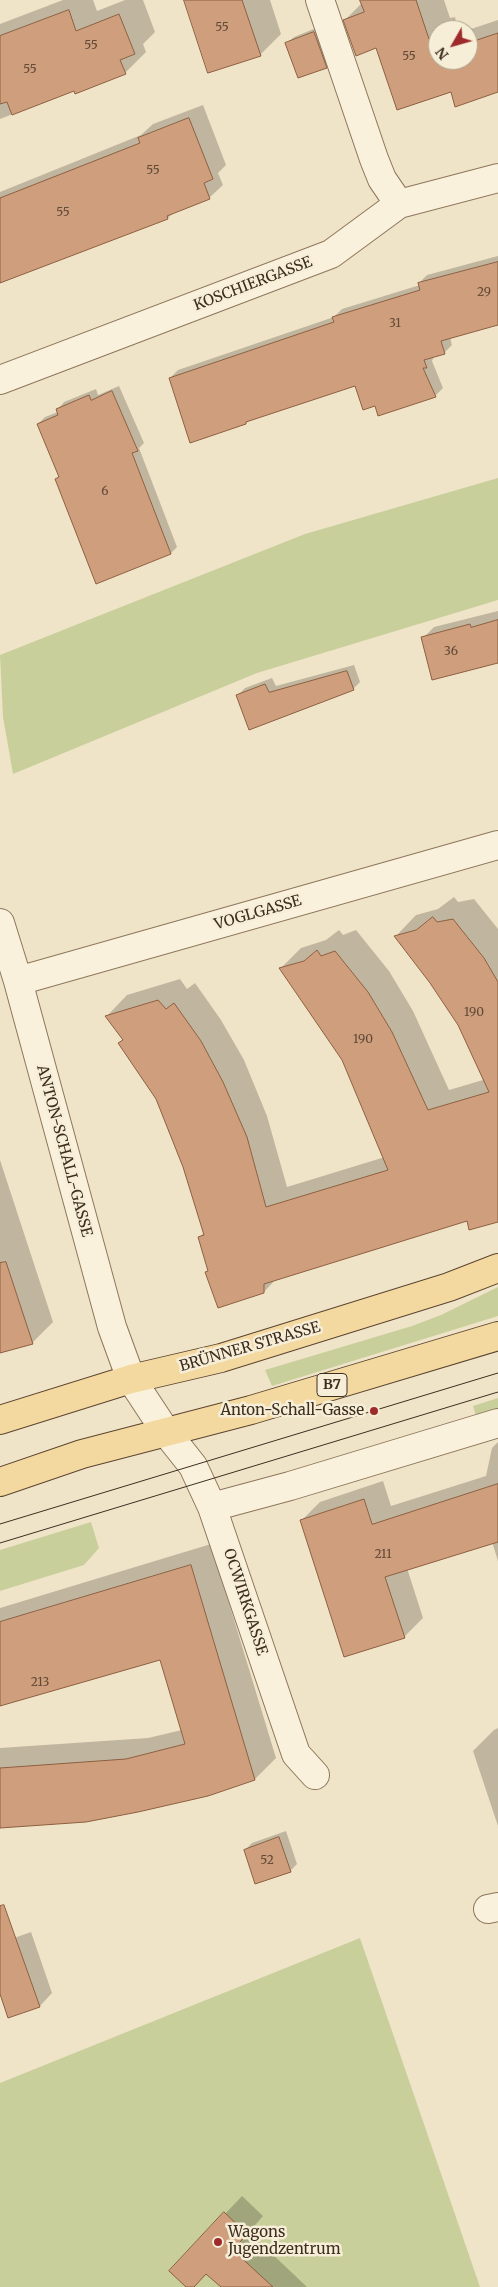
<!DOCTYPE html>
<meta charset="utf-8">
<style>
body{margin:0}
#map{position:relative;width:498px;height:2287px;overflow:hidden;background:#f0e4c8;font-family:Merriweather,serif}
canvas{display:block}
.north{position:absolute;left:428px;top:20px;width:50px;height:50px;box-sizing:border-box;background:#f7eed8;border:1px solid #ada18e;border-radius:50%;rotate:232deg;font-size:14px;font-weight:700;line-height:20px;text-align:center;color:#3d2e20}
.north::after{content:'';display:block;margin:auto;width:18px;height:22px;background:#9e2a2b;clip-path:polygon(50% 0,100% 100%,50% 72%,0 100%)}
</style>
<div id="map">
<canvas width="498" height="2287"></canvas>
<div class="north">N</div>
</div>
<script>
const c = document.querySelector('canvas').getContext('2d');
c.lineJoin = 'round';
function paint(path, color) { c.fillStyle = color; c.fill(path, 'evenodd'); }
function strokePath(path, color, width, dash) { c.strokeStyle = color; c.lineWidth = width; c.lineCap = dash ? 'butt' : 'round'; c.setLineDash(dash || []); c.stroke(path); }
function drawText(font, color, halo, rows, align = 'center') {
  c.font = font + ' Merriweather,serif'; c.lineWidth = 5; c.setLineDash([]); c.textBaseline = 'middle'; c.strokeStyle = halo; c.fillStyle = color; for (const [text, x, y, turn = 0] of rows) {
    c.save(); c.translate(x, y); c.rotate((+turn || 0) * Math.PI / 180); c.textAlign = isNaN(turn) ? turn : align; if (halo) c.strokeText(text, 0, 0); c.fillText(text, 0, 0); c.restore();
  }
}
paint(new Path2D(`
 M498,478V600L257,673L13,774L3,717L0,655L305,534Z
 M498,1287V1316L272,1386L265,1370L412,1326L441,1315Z
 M498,1398V1413L477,1419L473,1406Z
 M91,1522L99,1548L84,1565L0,1591V1550Z
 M360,1938L480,2287H0V2083Z`), '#c9cf9b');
paint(new Path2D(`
 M63,0H93L97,11L125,0H143L155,32L143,44L146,52L125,73L75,90L0,119V24Z
 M185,0H270L281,34L260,55Z
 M361,0H444L450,18L455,17L458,30H438V60H468V30L498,20V91L377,47L345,20L362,3Z
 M321,26L333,60L326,67L287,43L294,37Z
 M203,105L226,165L218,173L223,185L209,198L174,212L168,218L0,276V192L141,135L153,124Z
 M498,256V324L450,337L452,345L444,353L434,356L432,361L443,388L435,396L376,405L356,385L250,419L246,423L170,378L178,370L334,317L342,309L420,285L419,283L427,275Z
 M119,386L144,443L139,448L177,547L171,553L56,479L60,475L38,424L45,417L58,412V409L64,402L96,389L98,395Z
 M498,611V654L423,638L434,627Z
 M354,665L360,682L353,689L238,695L245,688L272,678L276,686Z
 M454,897L458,902L474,899L498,929V1220H468L277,1278L264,1292L207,1272L209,1270L199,1237L205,1232L184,1166L157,1099L119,1043L124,1039L107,1016L127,995L180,979L187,989L195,983L221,1020L244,1060L267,1116L287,1187L385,1157L343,1060L281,968L301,948L326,940L339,930L343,935L356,930L389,971L413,1011L449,1090L483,1080L459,1024L431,982L396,936L416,915L438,909Z
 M0,1160L53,1322L32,1343L0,1352Z
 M498,1442V1561L492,1542L407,1568L423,1618L404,1637L301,1521L320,1502L383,1481L391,1506L486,1476L492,1448Z
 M211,1544L276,1758L255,1779L207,1794L0,1827V1748L148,1738L182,1730L161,1658L0,1705V1608Z
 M498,1728V1826L473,1751L494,1730Z
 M286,1831L297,1864L290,1871L245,1850L252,1843Z
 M31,1932L52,1993L40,2006L0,1991V1943Z
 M242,2196L263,2216L249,2232L307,2287H223L207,2272L192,2287H188L171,2271Z`), '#0003');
const building = new Path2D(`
 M184,0H242L261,56L208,73Z
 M360,0H416L429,39L434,37L438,60H468V43L498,33V92L455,107L451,92L397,110L376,48L356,56L343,20L364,12Z
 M69,10L76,31L119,14L135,54L120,60L126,74L75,94L74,91L12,115L7,102L0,104V36Z
 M314,32L327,68L298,78L285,43Z
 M189,118L213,179L204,183L210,199L167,216L168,219L0,283V198L140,143L138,138Z
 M498,262V325L441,341L445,354L424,360L427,368H423L436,397L378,416L375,406L363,410L355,386L246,422V424L190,443L169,378L334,322L332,317L420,290L418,283Z
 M112,391L138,451L132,453L171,554L96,584L55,479L59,477L37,424L58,415L56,409L89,395L91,400Z
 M498,620V663L432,680L421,637L470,624L471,627Z
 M347,671L354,690L249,730L236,695L265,684L269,692Z
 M433,917L437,922L453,919L484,958L498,982V1222L469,1230L467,1221L264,1284V1293L218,1308L205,1272L208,1271L198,1237L204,1235L183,1167L156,1099L118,1043L123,1040L105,1016L158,1000L166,1009L174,1003L201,1041L223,1082L247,1137L266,1207L388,1170L342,1060L279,968L304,961L317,950L321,956L335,951L368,992L392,1032L428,1110L489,1092L458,1025L430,983L394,936L416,930Z
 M6,1262L33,1344L0,1353V1263Z
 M498,1484V1542L385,1577L405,1638L344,1657L300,1520L364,1499L372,1524Z
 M191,1565L255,1780L208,1796L138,1812L86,1822L0,1828V1768L126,1759L185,1744L160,1660L0,1706V1622Z
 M279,1837L291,1872L255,1884L244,1850Z
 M4,1905L40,2007L8,2018L0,1994V1906Z
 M224,2212L247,2234L233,2250L273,2287H221L206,2274L194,2287H186L169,2271Z`);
paint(building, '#cf9f7d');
strokePath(building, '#8d5f41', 1);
const minor = new Path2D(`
 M320,0L374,159L382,179L399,204
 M0,380L331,254L399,204L498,178
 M0,923L18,981L112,1327L131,1379L166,1432L193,1466L212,1507L296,1754L315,1775
 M18,981L498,845
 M212,1507L290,1486L498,1423
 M488,1909L498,1907`);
const major = new Path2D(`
 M0,1420L131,1379L221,1358L449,1287L498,1268
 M0,1482L82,1454L251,1410L498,1336`);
strokePath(minor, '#8d765c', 30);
strokePath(major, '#5b4430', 30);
strokePath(minor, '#faf1dc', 28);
strokePath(major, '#f3d9a0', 28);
strokePath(new Path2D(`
 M0,1524L498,1373
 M0,1543L498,1392`), '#3d2e20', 1);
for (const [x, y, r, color] of [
 [374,1411,5,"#9e2a2b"],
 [218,2242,5,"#9e2a2b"]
]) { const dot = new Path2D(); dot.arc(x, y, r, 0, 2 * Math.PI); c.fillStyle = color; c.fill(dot); strokePath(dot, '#f7eed8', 2); }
drawText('12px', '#624a37', null, [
 ["55",222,28],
 ["55",91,46],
 ["55",409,57],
 ["55",30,70],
 ["55",153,171],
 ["55",63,213],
 ["29",484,293],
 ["31",395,324],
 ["6",105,492],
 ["36",451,652],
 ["190",474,1013],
 ["190",363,1040],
 ["211",383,1555],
 ["213",40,1683],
 ["52",267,1861]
]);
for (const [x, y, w] of [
 [332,1385,30]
]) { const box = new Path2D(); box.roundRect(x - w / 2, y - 11.5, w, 23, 4); c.fillStyle = '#f7eed8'; c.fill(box); strokePath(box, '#3d2e20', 1); }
drawText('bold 14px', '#3d2e20', null, [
 ["B7",332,1385]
]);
drawText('15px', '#3d2e20', '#f7eed8', [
 ["KOSCHIERGASSE",253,284,-21],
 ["VOGLGASSE",258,913,-16],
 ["ANTON-SCHALL-GASSE",64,1151,75],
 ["BRÜNNER STRASSE",250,1347,-16],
 ["OCWIRKGASSE",245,1602,72]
]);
drawText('15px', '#3d2e20', '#f7eed8', [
 ["Anton-Schall-Gasse",364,1411],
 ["Wagons",228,2233,"left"],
 ["Jugendzentrum",228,2250,"left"]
], 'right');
</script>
